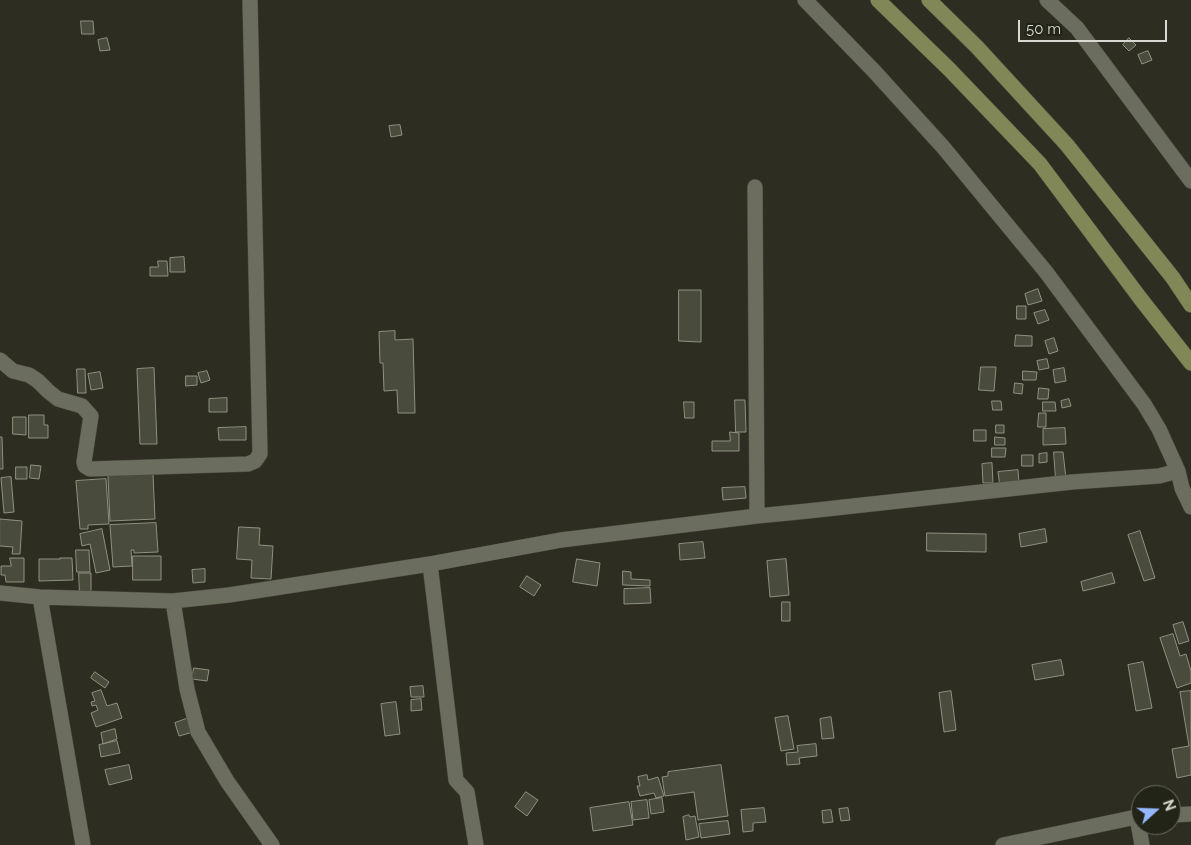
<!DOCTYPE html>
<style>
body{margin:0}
#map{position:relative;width:1191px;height:845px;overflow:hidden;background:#2d2e21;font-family:Raleway,sans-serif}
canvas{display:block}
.north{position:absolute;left:1131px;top:785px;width:50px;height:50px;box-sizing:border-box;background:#232418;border:1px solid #6b6c62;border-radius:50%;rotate:70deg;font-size:14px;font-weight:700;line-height:20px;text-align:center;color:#d8d9d0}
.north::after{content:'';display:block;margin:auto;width:18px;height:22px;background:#94b7fd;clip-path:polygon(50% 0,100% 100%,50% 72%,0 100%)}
.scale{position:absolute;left:1018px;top:20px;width:149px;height:22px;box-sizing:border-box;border:2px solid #d8d9d0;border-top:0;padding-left:6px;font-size:15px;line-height:18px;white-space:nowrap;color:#d8d9d0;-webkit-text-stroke:4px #232418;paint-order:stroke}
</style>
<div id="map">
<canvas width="1191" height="845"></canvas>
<div class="north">N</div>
<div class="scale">50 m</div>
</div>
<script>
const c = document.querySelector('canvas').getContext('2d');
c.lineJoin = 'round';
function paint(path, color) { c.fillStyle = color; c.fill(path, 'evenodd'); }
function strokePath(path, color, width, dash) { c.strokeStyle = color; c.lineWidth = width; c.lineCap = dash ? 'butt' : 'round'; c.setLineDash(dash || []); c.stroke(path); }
const building = new Path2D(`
 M81,21H93L94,34H82Z
 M107,38L110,50L100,51L98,40Z
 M1129,38L1136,45L1129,51L1123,45Z
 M1148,51L1152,60L1142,64L1138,55Z
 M400,125L402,135L391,137L389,126Z
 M184,257L185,272H170V258Z
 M158,261H167L168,276H150V267H158Z
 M1038,289L1042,301L1028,305L1025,294Z
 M679,290H701V342L679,341Z
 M1017,306H1026V319H1017Z
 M1045,310L1049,320L1038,324L1034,313Z
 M395,331V340L413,339L415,413H398L397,390L384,391L383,363H380L379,332Z
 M1016,335L1032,336V346H1015Z
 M1054,338L1058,351L1049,354L1045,341Z
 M1047,359L1049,368L1039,370L1037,361Z
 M981,367H996L994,391L979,390Z
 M154,368L157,444H140L137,369Z
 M1064,368L1066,381L1055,383L1053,370Z
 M77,369H85L86,393H78Z
 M207,371L210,380L201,383L198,373Z
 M1023,371L1037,372L1036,380H1023Z
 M100,372L103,388L91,390L88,374Z
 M186,376H197V385L186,386Z
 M1015,383L1023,384L1022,394L1014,393Z
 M1039,388L1049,389L1048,399H1038Z
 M227,398V412H209V399Z
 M1069,399L1071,406L1062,408L1061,401Z
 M735,400H745L746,432H736Z
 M992,401H1001L1002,410H993Z
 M684,402H694V418H685Z
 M1043,402H1055L1056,411H1043Z
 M1039,413H1046V427H1038Z
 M29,415H44V425H48V438H29Z
 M13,417H26V435L13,434Z
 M996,425H1004V433H996Z
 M246,427V440H219L218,428Z
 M1065,428L1066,444L1043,445V429Z
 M974,430H986V441H974Z
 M730,432L739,433V451H712V441H730Z
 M0,437H2L3,469H0Z
 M995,437L1005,438V445H995Z
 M992,448H1006L1005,457H992Z
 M1054,452H1063L1066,479L1056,480Z
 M1047,453V462L1039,463V454Z
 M1022,455H1033V466H1022Z
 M992,463L993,483H983L982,464Z
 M31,465L41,466L39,479L30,478Z
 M16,467H27V479H16Z
 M1018,470L1019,485L1000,487L998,472Z
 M153,474L155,519L110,521L108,476Z
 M11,477L14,512L4,513L1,478Z
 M106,479L109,524L88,525V529H80L76,481Z
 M745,487L746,498L723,500L722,488Z
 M0,519L22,521L20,554H12L13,547L0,546Z
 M156,523L158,552L134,553V550H131L132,566L113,567L110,525Z
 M239,527L260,528L259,545L273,546L271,579L251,578L252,560L237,559Z
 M102,529L110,570L96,573L90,544L82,546L80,534Z
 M1045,529L1047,542L1021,547L1019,534Z
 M1140,531L1155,578L1144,581L1128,535Z
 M927,533L986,534V552L927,551Z
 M703,542L705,558L680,560L679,544Z
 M76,550H89L90,572H77Z
 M133,556H161V580H133Z
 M10,558H24V582H6L5,575H1V566H11Z
 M60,558H72L73,580L39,581V559H60Z
 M577,559L600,563L597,586L573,582Z
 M786,559L789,595L770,597L767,561Z
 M205,569V582L193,583L192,570Z
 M623,571L631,572V579L650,580V586L623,585Z
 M79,573H91V595H80Z
 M1112,573L1115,583L1083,591L1081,582Z
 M527,576L541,585L534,596L520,587Z
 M650,588L651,603L624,604V589Z
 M782,602H790V621H782Z
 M1183,622L1189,641L1179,644L1173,625Z
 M1173,634L1180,656L1186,654L1191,671V683L1177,688L1160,638Z
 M1061,660L1064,675L1035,680L1032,665Z
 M1143,662L1152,708L1136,711L1128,665Z
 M194,668L209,670L207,681L192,679Z
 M95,672L109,682L105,688L91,678Z
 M423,686L424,697H411L410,687Z
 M101,690L107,706L117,703L122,718L96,727L91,713L98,710L96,705L92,706L91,702L95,701L92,693Z
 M951,691L956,730L944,732L939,693Z
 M1191,691V775L1177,778L1172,749L1189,746L1180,692Z
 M421,699L422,710L411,711V700Z
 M396,702L400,734L385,736L381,704Z
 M788,716L794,749L781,751L775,718Z
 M831,717L834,738L822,739L820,719Z
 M189,718L193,732L179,736L175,723Z
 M115,729L117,739L103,744L101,733Z
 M117,741L120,753L101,757L99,745Z
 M816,744L817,756L799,758L800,764L787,765L786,753L798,752L797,746Z
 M129,765L132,779L109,785L105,770Z
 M721,765L728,816L698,820L694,792L665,796L662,777L668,776V772Z
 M647,775L648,780L658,777L664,796L656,798L654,793L640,796L637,786H640L638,777Z
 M526,792L538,800L527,816L515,807Z
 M662,798L664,812L651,814L649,800Z
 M647,800L649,818L633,820L631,802Z
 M629,802L633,825L593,831L590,808Z
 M764,808L766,822L753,823V831L743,832L741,810Z
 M848,808L850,820L841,821L839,809Z
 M831,810L833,822L823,823L822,811Z
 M689,815L690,817L695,816L699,837L686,840L683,817Z
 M728,821L730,834L701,838L699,824Z`);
paint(building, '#494b3d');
strokePath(building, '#8f9181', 1);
const minor = new Path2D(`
 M805,0L874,71L943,147L1046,272L1144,404L1159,429L1178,471
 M1047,0L1077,28L1191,181
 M755,187L757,516
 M0,360L13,371L29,375L38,381L48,391L58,399L82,406L91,416L84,462L85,466L90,469L248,464L255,461L260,454L250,0
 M430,564L456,780L467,792L476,845
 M0,593L40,597L173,601L229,595L430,564L561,540L757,516L808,511L1072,482L1159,476L1178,471L1182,488L1191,507
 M40,597L83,845
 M173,601L187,689L198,732L227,781L272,845
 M1171,815L1191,814
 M1137,817L1142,845
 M1003,845L1141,816`);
const major = new Path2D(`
 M878,0L949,69L1040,164L1140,298L1191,363
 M929,0L977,47L1067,145L1173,278L1191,305`);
strokePath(minor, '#48493d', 16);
strokePath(major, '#48493d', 16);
strokePath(minor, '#6b6d5e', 15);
strokePath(major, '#828757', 15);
</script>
